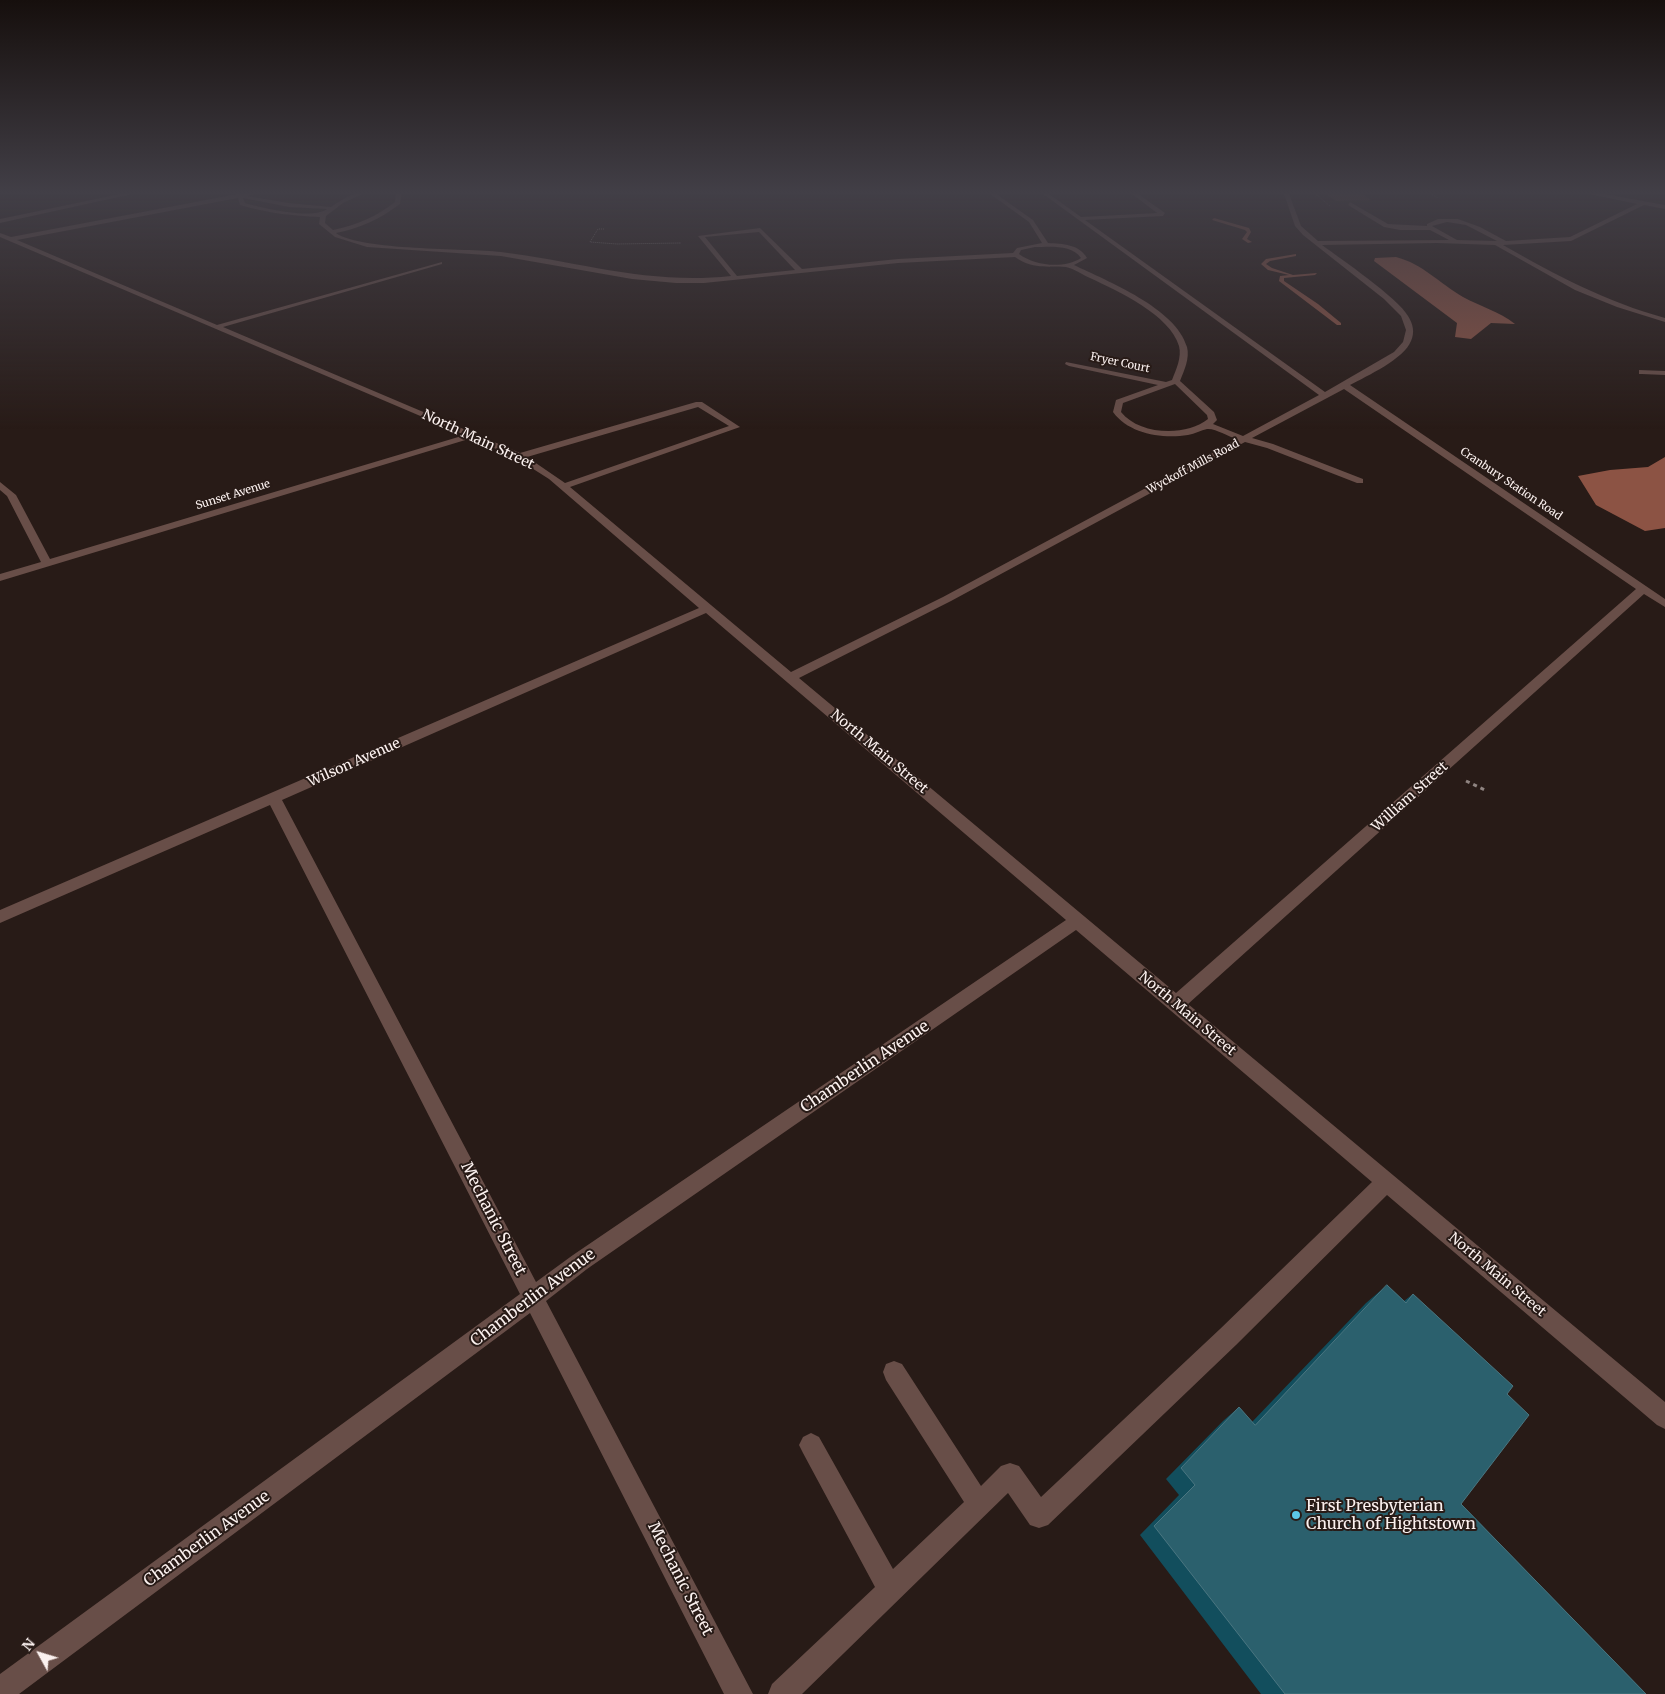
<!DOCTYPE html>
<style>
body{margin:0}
#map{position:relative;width:1665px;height:1694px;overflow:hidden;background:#281b17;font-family:Merriweather,serif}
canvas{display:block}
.north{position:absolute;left:15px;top:1629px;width:50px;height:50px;-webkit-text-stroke:4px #281b17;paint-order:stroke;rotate:309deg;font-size:14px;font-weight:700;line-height:20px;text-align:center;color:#fbf1ef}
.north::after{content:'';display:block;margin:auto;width:18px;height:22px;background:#fbf1ef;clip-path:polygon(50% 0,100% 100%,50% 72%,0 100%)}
</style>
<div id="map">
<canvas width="1665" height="1694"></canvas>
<div class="north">N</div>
</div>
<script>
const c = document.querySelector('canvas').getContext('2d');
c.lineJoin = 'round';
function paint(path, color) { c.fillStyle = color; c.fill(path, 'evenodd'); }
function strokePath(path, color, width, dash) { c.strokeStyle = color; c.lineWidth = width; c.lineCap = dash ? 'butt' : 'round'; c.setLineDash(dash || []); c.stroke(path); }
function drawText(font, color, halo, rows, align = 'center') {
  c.font = font + ' Merriweather,serif'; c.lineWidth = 4; c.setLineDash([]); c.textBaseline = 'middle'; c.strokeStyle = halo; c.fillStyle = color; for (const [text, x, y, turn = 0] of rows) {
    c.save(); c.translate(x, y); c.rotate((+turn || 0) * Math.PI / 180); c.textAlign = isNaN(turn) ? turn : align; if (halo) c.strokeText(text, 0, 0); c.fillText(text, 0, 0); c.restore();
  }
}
paint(new Path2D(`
 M1321,191H1358L1371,200L1336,201Z`), '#542a1f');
paint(new Path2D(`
 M1396,257C1423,264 1439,283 1463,297C1481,307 1499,311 1515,324L1491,323L1471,339L1455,337L1457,323L1374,261L1375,258Z
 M1665,457V528L1645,531L1596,505L1578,476L1610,470L1648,467Z`), '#8c5344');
paint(new Path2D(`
 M1214,218L1249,228L1251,232L1247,239L1252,242L1248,243L1242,239L1247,232L1245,230L1212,220Z
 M1296,254V256L1270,261L1266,264L1272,268L1293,275L1317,273L1315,275L1284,278V281L1318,304L1341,323V325H1337L1279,281L1280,276L1289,275L1268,270L1261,264L1266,259Z`), '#8c5344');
strokePath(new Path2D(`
 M1312,191L1330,206
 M1425,191L1438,198
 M604,229H598L590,242L617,244L681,243`), '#8f8481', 1, [1, 1]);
strokePath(new Path2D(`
 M1466,781L1485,790`), '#8f8481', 3, [4, 4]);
paint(new Path2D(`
 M134,191H146L0,223V219Z
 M253,191H266L247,196L289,203L331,207C342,199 356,191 369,191L343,203L326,216L325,223L333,230C356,225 376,217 395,202L396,191H402L400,204C380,219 361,228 336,233C361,251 466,248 501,252C581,262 649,285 731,276L698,236L760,228L802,269L898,259L1013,253L1017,248L1042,243L1029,222L986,191H992L1033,220L1048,243C1063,244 1079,244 1087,258L1074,265C1107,281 1176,308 1187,347C1190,358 1184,371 1180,381L1214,412L1217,420L1213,424L1243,436L1319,395L1039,191H1045L1081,217L1157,213L1128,191H1134L1165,213L1163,216L1085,220L1325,392L1394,352L1403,342L1406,330L1401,316L1384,299L1303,235L1295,226L1284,194L1254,191H1288L1301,226L1318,241L1449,240L1430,230H1400L1384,227L1348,205L1350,202L1388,224L1427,226V224L1438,219H1458L1480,227L1506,241L1570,237L1637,204L1575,191H1588L1665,205V209L1644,205L1571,241L1503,245C1555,275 1607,302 1665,318V322L1617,307L1575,290L1495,245L1437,243L1322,245C1341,259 1398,298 1408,316C1413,324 1415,332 1411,341C1404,359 1367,376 1350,385L1665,599V607L1644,594L1188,1004L1665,1402V1429L1657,1425L1387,1195L1236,1345L1048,1525L1039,1528L1030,1525L1008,1493L802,1694H768L772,1684L875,1587L803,1453L799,1445L803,1437L811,1433L819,1437L893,1569L964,1502L886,1380L883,1372L886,1364L894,1361L902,1364L981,1486L1001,1466L1010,1463L1019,1466L1041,1497L1220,1329L1372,1182L1076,930L587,1269L546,1301L753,1694H724L530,1313L19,1694H0V1674L520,1294L270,805L0,923V910L699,608L549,479L516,458L472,438L0,581V574L41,562L7,496L0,490V482L16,495L50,559L465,435L0,237V233L11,237ZM238,198L240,205C266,213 293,216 320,217L319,224L335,237L367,247L501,256L632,279L676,283H704L898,263L1015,257C1031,269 1048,266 1066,267C1073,268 1083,275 1090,278C1118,291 1170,315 1179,346C1182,357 1176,370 1172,380L1166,382L1066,362L1065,364L1069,366L1158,385L1116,400L1113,412C1129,434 1162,439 1188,435C1195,434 1201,430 1207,429C1215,428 1229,437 1237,439L943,597L791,672L570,487L740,427L702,402H696L520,453L223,327L442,264V262L217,325L17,240ZM243,198L289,207L327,209C312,220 262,208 245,203ZM1447,222L1466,225L1497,241L1457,240L1432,226ZM759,232L795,270L737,276L705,237ZM1035,247C1049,247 1072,244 1081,258C1064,269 1035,266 1019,254L1021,250ZM1175,384L1207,415L1208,419C1186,437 1139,435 1121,412L1123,403ZM1344,389L1636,589L1176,993L799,678L951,601L1245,442L1267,448L1357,483H1363V479L1273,444L1252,438ZM698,407L729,426L565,483L527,457ZM706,613L1066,920L573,1255L536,1282L282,800Z
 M1639,370L1665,371V375L1642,374H1639Z`), '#684e48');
paint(new Path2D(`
 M1387,1285L1404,1301L1413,1294L1507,1394L1461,1504L1646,1694H1261L1140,1535L1179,1495L1166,1479L1223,1421L1239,1407L1252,1422L1366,1303Z`), '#124e5d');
const building = new Path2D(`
 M1387,1285L1406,1303L1413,1294L1513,1386L1507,1394L1529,1415L1461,1504L1646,1694H1285L1154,1526L1195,1485L1181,1468L1239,1407L1255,1425Z`);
paint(building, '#2b606d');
strokePath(building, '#4b7681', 1);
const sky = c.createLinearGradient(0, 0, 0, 429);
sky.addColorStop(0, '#160f0d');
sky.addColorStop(0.45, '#423f47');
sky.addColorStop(1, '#423f4700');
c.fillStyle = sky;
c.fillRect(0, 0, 1665, 429);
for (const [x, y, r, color] of [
 [1296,1515,5,"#5cc7e7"]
]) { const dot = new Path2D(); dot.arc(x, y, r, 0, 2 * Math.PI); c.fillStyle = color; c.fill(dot); strokePath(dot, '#281b17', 2); }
drawText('11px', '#fbf1ef', '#281b17', [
 ["Fryer Court",1120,363,12],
 ["Wyckoff Mills Road",1193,467,-28],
 ["Cranbury Station Road",1511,484,34],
 ["Sunset Avenue",233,495,-17]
]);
drawText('14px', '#fbf1ef', '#281b17', [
 ["North Main Street",478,440,25],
 ["North Main Street",879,752,40],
 ["Wilson Avenue",354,763,-24],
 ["William Street",1410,797,-42],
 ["North Main Street",1187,1014,40],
 ["North Main Street",1497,1275,40]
]);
drawText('16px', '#fbf1ef', '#281b17', [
 ["Chamberlin Avenue",865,1067,-34],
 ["Mechanic Street",493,1219,63],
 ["Chamberlin Avenue",533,1298,-37],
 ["Chamberlin Avenue",207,1539,-36],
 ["Mechanic Street",680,1579,63]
]);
drawText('16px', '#fbf1ef', '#281b17', [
 ["First Presbyterian",1306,1506],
 ["Church of Hightstown",1306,1524]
], 'left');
</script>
